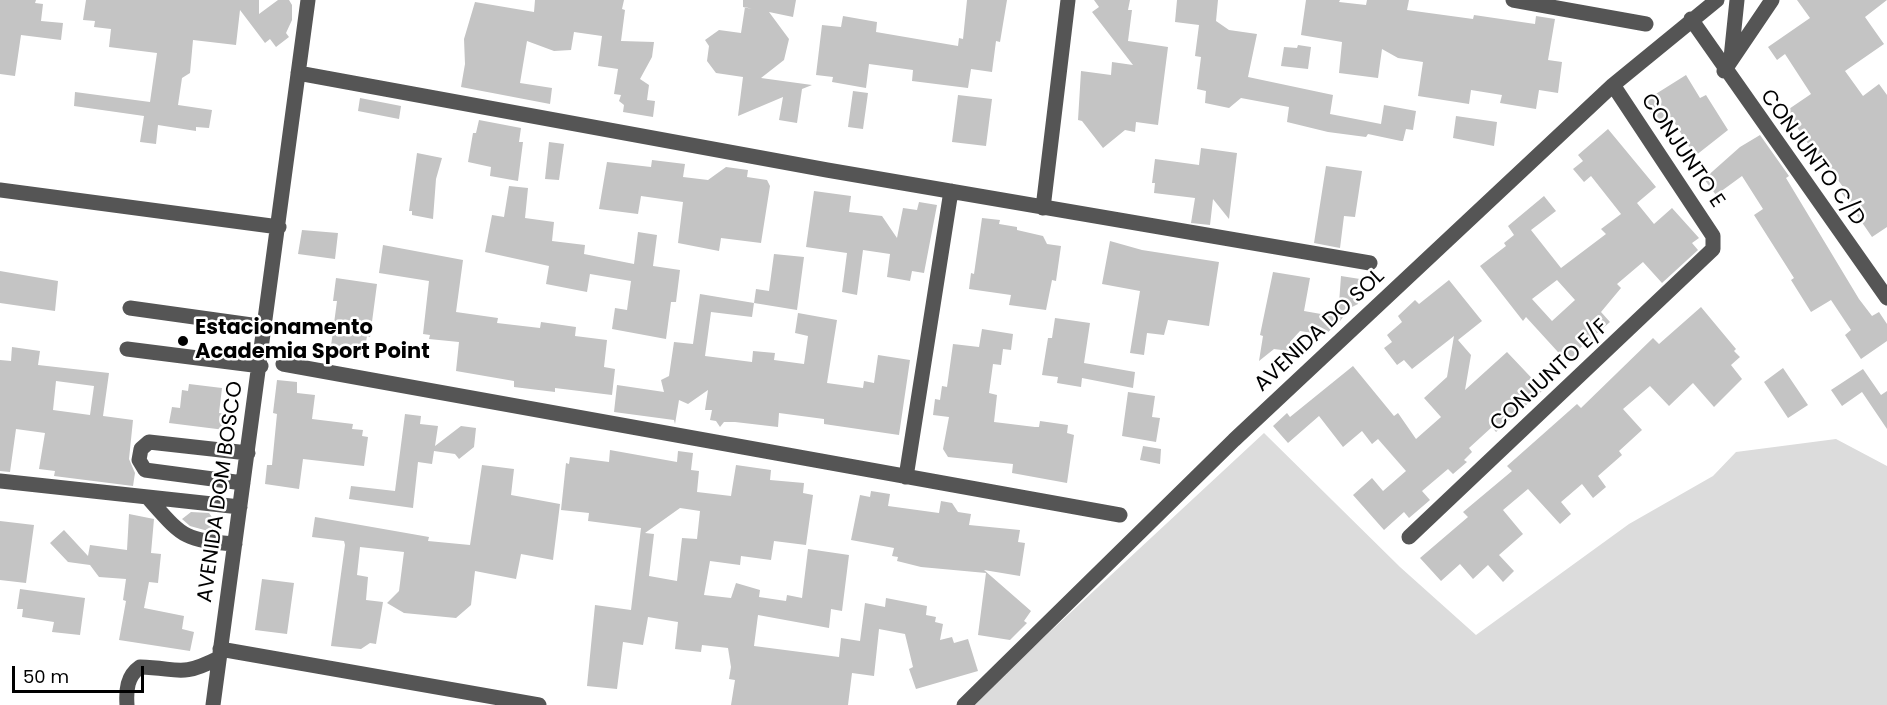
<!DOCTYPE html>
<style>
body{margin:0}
#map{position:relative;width:1887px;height:705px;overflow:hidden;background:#fff;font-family:Poppins,sans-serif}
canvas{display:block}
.scale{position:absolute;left:12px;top:666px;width:132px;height:27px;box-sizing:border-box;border:3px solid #000;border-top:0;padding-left:8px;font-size:18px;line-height:21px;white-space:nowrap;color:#000;-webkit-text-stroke:4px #fff;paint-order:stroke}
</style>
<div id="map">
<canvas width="1887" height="705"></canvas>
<div class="scale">50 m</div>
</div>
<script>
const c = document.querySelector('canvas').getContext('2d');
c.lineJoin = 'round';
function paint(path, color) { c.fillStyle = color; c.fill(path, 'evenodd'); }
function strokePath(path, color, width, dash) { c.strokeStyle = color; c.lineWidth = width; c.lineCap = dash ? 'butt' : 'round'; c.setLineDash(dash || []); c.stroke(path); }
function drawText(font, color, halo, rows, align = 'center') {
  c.font = font + ' Poppins,sans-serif'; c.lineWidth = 5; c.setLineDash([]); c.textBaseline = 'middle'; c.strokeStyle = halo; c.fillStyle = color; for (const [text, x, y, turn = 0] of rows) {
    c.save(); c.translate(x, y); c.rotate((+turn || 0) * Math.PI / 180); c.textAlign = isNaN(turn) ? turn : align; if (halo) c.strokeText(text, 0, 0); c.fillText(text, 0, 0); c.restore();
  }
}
paint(new Path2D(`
 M1264,433L1400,567L1476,635L1629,524L1713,476L1736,452L1836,439L1887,466V705H971Z`), '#dcdcdc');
paint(new Path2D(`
 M0,0H36L35,3L43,4L41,21L63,23L61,40L21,35L15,76L0,74Z
 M86,0H259V14L278,0H289L292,5V20L286,33L289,37L276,47L270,39L265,43L240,10L236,45L193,40L190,73L182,78L178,105L212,110L209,128L196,127V131L158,125L156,144L140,142L144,116L74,106L75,92L150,102L157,53L109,47L111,29L94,27L95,21L83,20Z
 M535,0H624L622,9L625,10L621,41L654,42L652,57L640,79L649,85L647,100L655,101L653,117L623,112L624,105L619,101L621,95L614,94L618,69L598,66L602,36L574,32L571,50L554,51L527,41L520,83L552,88L550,104L461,87L465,64L464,39L475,2L534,12Z
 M743,0H796L793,17L769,12L789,39L784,60L761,78L812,85L802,89L797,123L779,120L783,97L738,116L743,77L716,73L707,61L709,46L705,40L719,30L741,33L745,7L752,9L743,7Z
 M967,0H1007L1000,42L996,41L992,72L971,69L968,88L912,81L913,70L869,64L866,88L832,82L833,77L816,75L822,25L841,27L843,16L877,22L876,32L958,46L959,38L963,39Z
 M1094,0H1130L1128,10H1132L1128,41L1168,47L1158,125L1136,122L1135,132L1125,130L1103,148L1082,121L1078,120L1081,71L1111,75L1112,62L1133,65L1092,12L1099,7Z
 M1177,0H1218L1216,21L1229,30L1257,34L1248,77L1333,95L1330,114L1381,124L1384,105L1416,111L1413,130L1406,129L1403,141H1401L1368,134L1366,137L1328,132L1287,122L1289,107L1241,98L1229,108L1205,103L1206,91L1197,89L1201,57L1195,56L1199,25L1175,22Z
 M1306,0H1340L1339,2L1366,5L1367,0H1409L1407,10L1473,19L1474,15L1535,24L1536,16L1555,19L1548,60L1562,62L1558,93L1539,90L1536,109L1500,103L1502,95L1471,90L1469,104L1418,96L1423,62L1398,58L1382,49L1378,78L1339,73L1342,42L1301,35Z
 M1797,0H1887L1865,17L1884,44L1845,71L1863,96L1879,84L1887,95V227L1872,237L1839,189L1843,187L1824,161L1821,163L1786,111L1811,94L1785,54L1777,60L1768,47L1810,18Z
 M1298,45L1311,47L1308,69L1281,66L1284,47L1297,48Z
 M1686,75L1700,98L1706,95L1728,130L1695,156L1671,117L1659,124L1643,102Z
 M853,91L868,93L863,129L848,127Z
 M958,95L992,99L986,146L952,142Z
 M360,98L401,106L399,119L358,111Z
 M1456,116L1497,122L1494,146L1453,138Z
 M479,120L521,128L519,142H523L518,181L490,176L491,167L468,162L473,133H476Z
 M1608,129L1656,187L1637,203L1654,224L1672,208L1699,238L1692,243L1698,250L1662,283L1643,262L1617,284L1621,288L1601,312L1610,322L1579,349L1581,351L1568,363L1526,317L1523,321L1480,266L1506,246L1504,243L1514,235L1508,226L1544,196L1556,211L1531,230L1561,268L1606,234L1601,229L1621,214L1591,176L1584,182L1573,169L1583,161L1578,155ZM1557,280L1575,300L1552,321L1532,299Z
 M1760,135L1789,176L1786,178L1859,299L1872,316L1879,312L1887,324V341L1861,359L1845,335L1851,330L1831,300L1811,312L1791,280L1794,278L1754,215L1763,209L1742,176L1716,195L1704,179L1740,147Z
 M549,142L564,144L559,180L545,179Z
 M1201,148L1237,153L1229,219L1213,199L1210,225L1191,223L1195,198L1154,193L1155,183H1152L1155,159L1199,165Z
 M417,153L442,158L436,179L433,219L412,215V211H409Z
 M652,160L685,164L683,177L708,180L726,167L748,170L747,177L767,180L770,186L761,243L721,238L719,251L678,243L683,202L641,196L638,214L599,209L607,162L651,167Z
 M1326,166L1362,171L1355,217L1344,216L1340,248L1314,243Z
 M509,186L528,188L525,218L554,222L552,241L585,245L584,254L634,264L638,232L657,235L653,266L680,270L676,302H671L666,339L612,329L615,308L627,310L631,281L590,274L587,292L546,284L549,266L485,252L492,215L504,217Z
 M814,191L851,196L849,212L882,216L897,238L903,208L917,210L919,202L937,205L924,273L912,271L910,281L887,277L890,254L863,250L857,295L842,292L847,253L806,247Z
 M982,218L1000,220L999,224L1017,227V230L1043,236L1047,244L1061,246L1056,281L1052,280L1046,310L1009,305L1011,295L969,289L971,273L974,274Z
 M302,230L338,233L335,259L298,254Z
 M1110,241L1142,250L1219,262L1209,326L1168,320L1164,335L1147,333L1144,355L1130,353L1140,291L1102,284Z
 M383,245L463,260L456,312L498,318L497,323L540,328L541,322L576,327L575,336L607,340L604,367L615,369L612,395L555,388V392L514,387V381L456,371L459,342L429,339L430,335L423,334L429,281L379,273Z
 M774,254L804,257L797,310L754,303L756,289L769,291Z
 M0,271L58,281L55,311L0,303Z
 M1273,272L1310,278L1304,311L1338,317L1341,276L1360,279L1358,304L1350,308L1337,325L1338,323L1325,335L1300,331L1290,342L1289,351L1274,349L1259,361L1263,336L1260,335Z
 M336,278L377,284L370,337L367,336L364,355L339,354V347L331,346L337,301H333Z
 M1449,280L1482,321L1458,340L1471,355L1465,390L1507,352L1543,390L1496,432L1492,427L1469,448L1472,452L1464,460L1467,462L1453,474L1448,469L1422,491L1430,500L1409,518L1404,512L1384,530L1353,495L1372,478L1383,491L1406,471L1378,439L1372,444L1362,431L1343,447L1319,416L1288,443L1273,426L1287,413L1290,417L1353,366L1394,416L1398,413L1416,439L1441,417L1424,398L1447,377L1454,336L1412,369L1404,360L1397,365L1384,348L1392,342L1387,335L1402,322L1398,316L1415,300L1419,304Z
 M700,294L754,303L752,317L711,312L705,356L752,362L753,351L775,353L774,360L804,364L808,336L795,333L798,313L837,320L827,383L863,388L864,381L874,383L878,355L910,360L899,435L824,424V419L779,413L778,427L735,422H724L720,427L716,421L710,420L712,410H705L708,390L688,404L679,400L675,424L674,420L614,412L617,385L664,392L661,380L669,376L674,342L693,344Z
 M1701,307L1736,349L1734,351L1740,357L1731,365L1742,379L1714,407L1693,383L1669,406L1650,386L1623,409L1642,430L1619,451L1622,455L1598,476L1606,487L1593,498L1582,484L1561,502L1571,514L1560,524L1528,489L1503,510L1523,534L1499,555L1514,571L1503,582L1488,565L1473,579L1460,564L1441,581L1420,558L1468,517L1463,512L1512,471L1507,466L1577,404L1581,408L1653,338L1659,344Z
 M1055,318L1090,323L1084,363L1135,372L1133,388L1082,378L1081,387L1057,383L1058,377L1042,375L1048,338H1052Z
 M982,329L1013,334L1011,350L1003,349L1001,365L993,364L989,393L997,395L994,422L1035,427H1039L1040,421L1068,425L1067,433L1074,435L1067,483L1012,473L1013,464L948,457L943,449L949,417L933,415L935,399L940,400L942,386L947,387L953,344L979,347Z
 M12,347L40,351L38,365L109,373L103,416L133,420L129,459L135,473L133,486L54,476L55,471L39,469L45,433L16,429L10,472L0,471V360L11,361ZM56,381L94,386L90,415L53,410Z
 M1783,368L1808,405L1788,418L1764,382Z
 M1863,369L1881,395L1887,391V429L1862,392L1842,406L1831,390Z
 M277,380L297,382V393L315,395L312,419L353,424L352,429L363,430L362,436L368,437L364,466L303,459L299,489L265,484L267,465H272L277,414L273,413Z
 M189,384L222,388L219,413L227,414L225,430L169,423L172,407L180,408L182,390L188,391Z
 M1128,392L1155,396L1152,417L1160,418L1156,442L1122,436Z
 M405,414L421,416L420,424L438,426L435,446L461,426L476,428L474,447L459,459L455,454L434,451L432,464L418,462L413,508L349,499L351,486L395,491Z
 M1143,446L1161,449L1160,464L1140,460Z
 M610,450L677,462L678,451L693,453L691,470L699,471L697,492L731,496L736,465L771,470L770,480L804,483L803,493L813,495L806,545L774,541L771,560L741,556L740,565L710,561L704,595L731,598L736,583L760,590L759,597L786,601L787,595L802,598L808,549L849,555L842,611L831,609L829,628L758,615L754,646L839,657L841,638L860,641L865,603L885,607L886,598L927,606L926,615L936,617L935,622L943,624L940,640L952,637L954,643L968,639L978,671L916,689L909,669L913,667L905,634L879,629L874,676L852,673L848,705H731L735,680L729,679L731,667L728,648L702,645L701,652L675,649L678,622L648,617L643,645L623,642L617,689L587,686L595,605L631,610L641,528L588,521L589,513L561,510L566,463L569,464L570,457L609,462ZM680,508L700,511L697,539L682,538L677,581L649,576L654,534L645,533Z
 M482,465L514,469L511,495L560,504L553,560L521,554L516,579L475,571L471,605L456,618L404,613L387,603L399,591L404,552L360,547L357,575L368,577L366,600L383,602L376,644L370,643L361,649L331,646L345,545L344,541L312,537L315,517L429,537L428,541L470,545Z
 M871,491L890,494L888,506L939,513L941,501L952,503L958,512L971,514L969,525L1020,530L1018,542L1025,543L1020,576L984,570L1031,611L1024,621L1027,623L1010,640L978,635L986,573L921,567L897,561L898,557L892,556L894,548L851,540L860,495L870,497Z
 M191,512L209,513L217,524L208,531L190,526L182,519Z
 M129,514L154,519L151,553L161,554L158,583L149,582L144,608L184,616L182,629L194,632L190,651L119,640L126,601L123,600L126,579L99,577L90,565L68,562L50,543L64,530L88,556L90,545L127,550Z
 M0,521L34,525L26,583L0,580Z
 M262,579L294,583L287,634L255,630Z
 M20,589L85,598L80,635L52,632L54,622L22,617L23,609H17Z`), '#c4c4c4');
strokePath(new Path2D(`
 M1513,0L1646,24
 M1691,19L1887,298
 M1731,58L1737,0
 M1724,71L1772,0
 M298,73L827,170L1370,263
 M0,190L279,227
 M1043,208L1068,0
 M130,308L266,327
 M127,349L261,366
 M283,364L1120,515
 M906,477L951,191
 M0,481L240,507
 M243,483L145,470L139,460L141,449L149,442L248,453
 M149,499C183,537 183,540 235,544
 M1409,537L1713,249V236L1613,85
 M220,649L539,705
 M127,705C126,690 127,676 140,667C180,668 179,678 219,658
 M213,705L308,0
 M964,705L1234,440L1613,85L1717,0`), '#555', 15);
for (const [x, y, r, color] of [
 [183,341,6,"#000"]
]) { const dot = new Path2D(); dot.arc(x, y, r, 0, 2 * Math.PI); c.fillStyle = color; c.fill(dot); strokePath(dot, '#fff', 2); }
drawText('21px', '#000', '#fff', [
 ["CONJUNTO E",1682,151,56],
 ["CONJUNTO C/D",1812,158,54],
 ["AVENIDA DO SOL",1320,331,-43],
 ["CONJUNTO E/F",1550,376,-43],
 ["AVENIDA DOM BOSCO",221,492,-82]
]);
drawText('bold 21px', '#000', '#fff', [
 ["Estacionamento",195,329],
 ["Academia Sport Point",195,353]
], 'left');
</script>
